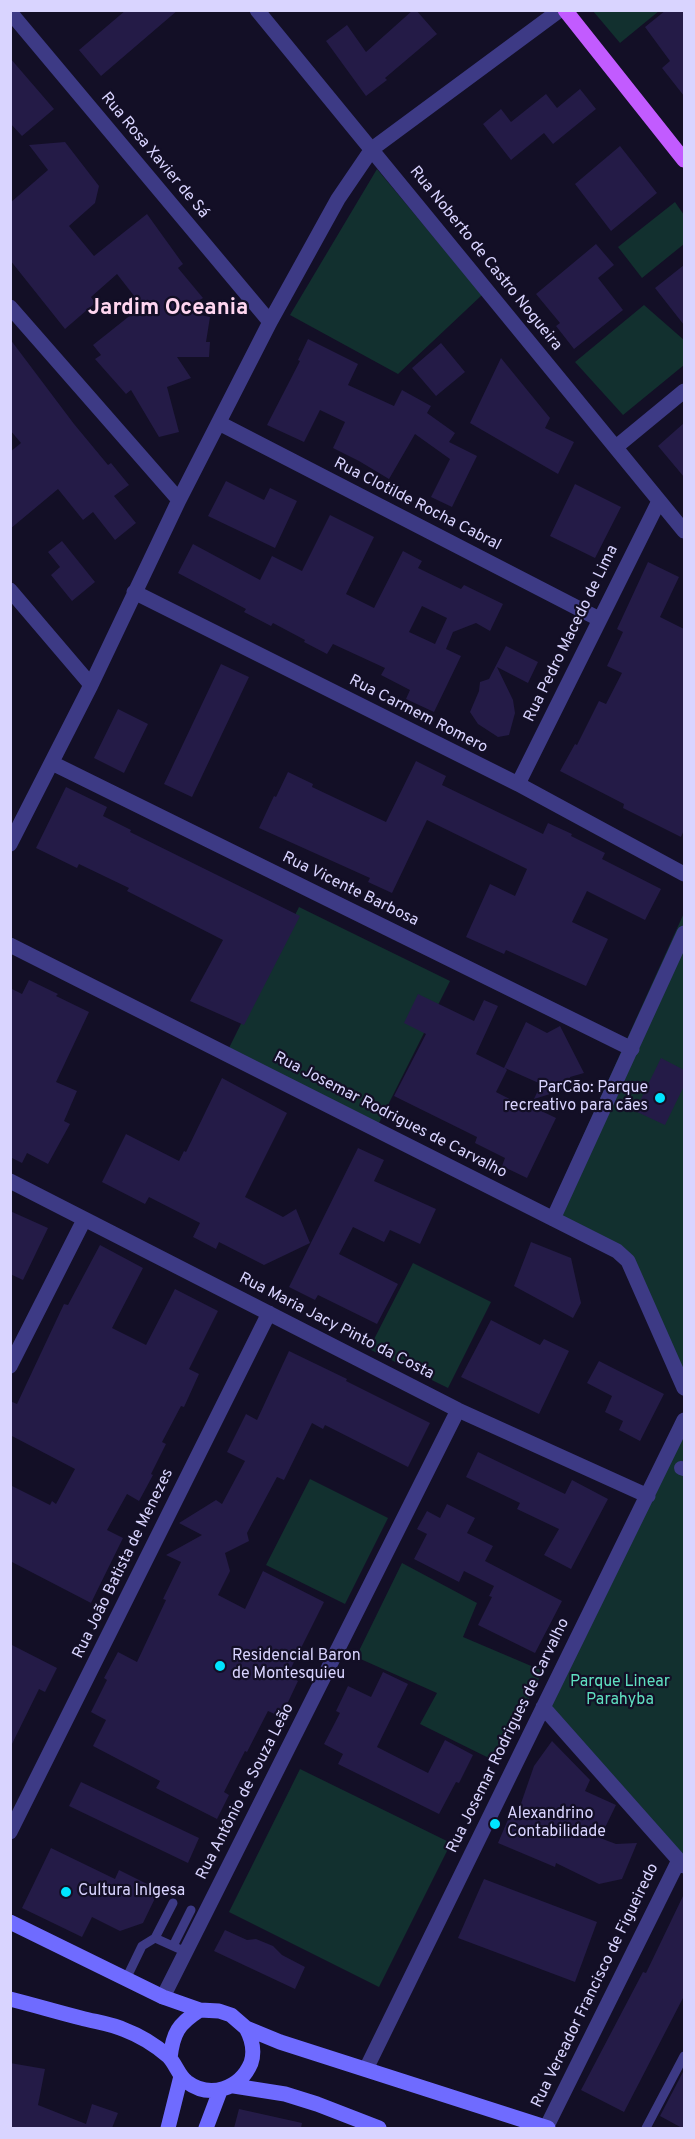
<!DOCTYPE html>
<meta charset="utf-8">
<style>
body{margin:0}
#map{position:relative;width:695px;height:2139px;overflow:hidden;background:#130f26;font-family:Overpass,sans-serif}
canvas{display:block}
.frame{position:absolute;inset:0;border:12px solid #d9d4ff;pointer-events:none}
</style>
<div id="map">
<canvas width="695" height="2139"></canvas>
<div class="frame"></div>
</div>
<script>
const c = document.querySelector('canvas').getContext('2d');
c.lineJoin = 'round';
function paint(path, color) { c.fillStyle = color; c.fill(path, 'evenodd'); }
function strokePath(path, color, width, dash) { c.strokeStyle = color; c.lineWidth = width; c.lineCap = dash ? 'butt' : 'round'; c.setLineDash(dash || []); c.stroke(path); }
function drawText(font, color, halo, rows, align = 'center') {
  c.font = font + ' Overpass,sans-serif'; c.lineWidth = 4.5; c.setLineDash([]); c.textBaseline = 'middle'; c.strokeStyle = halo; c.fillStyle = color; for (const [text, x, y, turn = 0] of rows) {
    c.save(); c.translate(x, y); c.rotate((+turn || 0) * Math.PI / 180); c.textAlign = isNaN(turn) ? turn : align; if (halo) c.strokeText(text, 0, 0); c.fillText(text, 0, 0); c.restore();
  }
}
paint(new Path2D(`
 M593,11H659L620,43Z
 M377,169L482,295L398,374L290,315Z
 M675,202L684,215V244L642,278L618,247Z
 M644,305L684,340V365L623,415L575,362Z
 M299,907L450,981L378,1125L228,1050Z
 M684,913V1376L626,1250L549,1211Z
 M413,1263L491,1302L448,1388L369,1349Z
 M684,1420V1862L543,1703Z
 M310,1479L388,1518L345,1604L266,1565Z
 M402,1563L477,1603L463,1637L543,1671L497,1762L420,1724L437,1693L356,1657Z
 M300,1769L451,1843L379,1987L229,1912Z`), '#12302f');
paint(new Path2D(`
 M126,10H178L101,76L79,50Z
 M413,10H416L437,34L385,78L387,80L366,96L326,41L347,25L366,52Z
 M666,10H684V96L662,68L670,61L645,27Z
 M10,58L54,109L22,136L10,123Z
 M580,89L596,109L553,144L544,133L511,160L483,124L501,109L511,122L546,94L557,108Z
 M65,142L99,186L95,203L69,226L94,256L147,214L183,264L178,268L203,298L182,311L210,317L206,342H210L209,357H177L191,378L167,387L179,432L159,437L131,390L126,394L95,359L101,355L93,345L142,306L117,274L91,297L95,303L65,329L10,260V203L48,170L29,145Z
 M620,146L657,193L611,231L575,184Z
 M596,244L614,265L598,278L623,310L574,349L556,326L560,323L536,294Z
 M684,265V325L655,288Z
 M10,339L74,424L108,465L111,463L129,485L114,496L136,523L115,540L93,512L83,520L58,489L10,529V452L21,443L10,430Z
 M308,339L358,364L348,385L394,406L402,390L431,406L427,413L455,433L449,442L477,456L452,507L431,497L450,459L415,434L389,479L359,461L333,448L345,422L320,410L304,442L267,425L300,361L298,360Z
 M441,343L465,372L436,396L412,368Z
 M501,358L550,418L545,428L574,442L558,474L470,423Z
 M684,423V477L658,446Z
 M226,481L264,500L270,488L297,501L275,548L208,516Z
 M575,484L621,507L595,558L550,536Z
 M330,515L374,537L346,594L374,608L403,551L422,561L418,568L461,589L464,585L503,604L490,631L476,623L453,632L446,649L461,656L434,712L406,699L410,690L381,675L385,668L333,644L327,654L304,642L305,640L273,623L271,626L244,612L246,609L178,573L193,544L260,580L272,556L302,571ZM422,606L447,618L435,644L409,632Z
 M62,541L95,582L72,601L51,575L60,567L48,552Z
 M648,562L679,577L660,617L684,629V830L681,837L623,808L624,804L560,771L575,744L577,745L599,701L606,704L622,673L607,666L623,632L617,629Z
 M506,646L538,662L528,683L497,667L513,700L515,713L509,735L498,737L478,724L470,712L479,691L480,682L489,679Z
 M221,664L249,677L192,797L164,784Z
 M118,709L148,724L124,773L94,758Z
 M416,761L446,776L442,785L543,834L548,823L572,834L571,836L605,853L602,859L661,889L645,920L587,891L572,922L608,939L586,986L506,950L504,954L466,937L490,884L515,896L527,869L427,820L392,893L368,882L370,878L259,828L274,796L276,797L288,772L313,784L312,787L386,822Z
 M66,787L107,807L103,816L131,830L130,832L300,916L244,1025L190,1001L223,940L127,891L129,888L79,864L77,868L36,848Z
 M29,980L58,994L56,996L89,1012L56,1082L77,1091L64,1121L70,1124L48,1164L27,1153L22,1163L10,1157V988L22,994Z
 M418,994L474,1021L484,1000L498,1006L476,1054L504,1068L526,1022L547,1033L560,1026L584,1073L570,1077L566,1089L534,1099L541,1084L505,1068L507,1070L496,1092L529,1109L531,1106L556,1118L527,1178L502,1166L505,1158L475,1143L477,1137L394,1096L426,1034L404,1023Z
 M661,1058L684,1070V1086L665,1125L635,1111Z
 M222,1078L287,1113L245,1197L283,1217L296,1209L310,1243L264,1265L219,1242L216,1249L193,1237L200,1223L149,1197L145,1204L102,1182L126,1134L179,1161L184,1151L186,1152Z
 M358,1148L384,1160L374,1181L436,1209L420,1244L390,1230L384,1242L353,1227L339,1254L398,1284L377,1324L318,1295L315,1300L289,1287Z
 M10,1211L48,1228L23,1280L10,1274Z
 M531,1242L571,1258L581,1303L573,1318L514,1286Z
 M100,1245L143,1268L112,1328L146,1345L175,1289L218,1311L189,1369L199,1374L184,1407L181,1406L162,1442L166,1444L151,1474L153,1475L139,1501L127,1494L107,1530L123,1538L91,1603L10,1561V1485L50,1505L52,1501L56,1504L75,1469L10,1435V1401L17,1404L64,1304L68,1305Z
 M491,1320L540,1345L544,1339L569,1351L539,1414L461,1377Z
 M289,1351L347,1379L346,1381L430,1423L408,1467L325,1425L323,1429L312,1423L284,1480L277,1477L247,1533L249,1541L225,1553L230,1571L218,1595L245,1609L263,1571L324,1602L287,1676L298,1681L281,1717L268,1711L247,1752L245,1751L224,1792L229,1795L217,1819L156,1788L160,1781L93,1746L106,1720L91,1712L107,1680L104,1678L118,1652L137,1662L166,1600L163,1599L181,1562L166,1555L202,1535L179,1523L216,1500L222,1504L245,1461L227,1452L246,1414L257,1420Z
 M599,1361L664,1394L640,1441L619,1430L623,1421L605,1412L612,1396L587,1383Z
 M478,1452L565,1494L572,1480L608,1499L571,1569L544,1555L559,1529L517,1509L520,1503L466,1477Z
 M447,1504L475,1518L467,1533L493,1546L485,1561L562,1601L535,1653L478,1625L492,1597L489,1596L494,1586L464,1571L459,1582L414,1559L427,1534L417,1529L427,1511L440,1518Z
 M10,1644L57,1668L45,1692L39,1689L10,1748Z
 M383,1672L408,1684L377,1747L428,1773L445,1740L473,1755L459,1783L456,1782L439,1814L338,1764L343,1754L324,1744L340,1713L336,1711L348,1686L371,1697Z
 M552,1741L590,1780L585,1791L616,1805L600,1838L616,1844L637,1843L622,1879L599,1884L556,1863L555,1867L498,1843L512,1810L518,1812L534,1766Z
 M81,1782L199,1838L188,1863L69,1806Z
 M51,1848L115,1879L119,1870L159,1890L143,1923L120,1931L92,1917L82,1937L22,1908Z
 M484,1879L597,1922L575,1982L458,1938Z
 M684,1894V1996L624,2112L581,2090L643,1972L646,1973Z
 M225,1930L247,1940L256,1939L273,1946L282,1955L305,1967L295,1989L214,1951Z
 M10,2063L45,2069L38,2105L86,2124L92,2104L118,2113L112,2128H10Z
 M684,2070V2128H682L660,2116Z
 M239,2109L302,2123L301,2128H234Z`), '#241b47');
strokePath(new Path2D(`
 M155,1938L173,1903
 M173,1946L191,1910
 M126,1979L142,1946L155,1938L186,1952
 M646,2128L684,2056`), '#3d3a85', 9);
strokePath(new Path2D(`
 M681,1468L684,1469`), '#3d3a85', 14);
strokePath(new Path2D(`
 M257,10L684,531
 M10,12L270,322
 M10,307L179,500
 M219,423L599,619
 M616,447L684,391
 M10,590L91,685
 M134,592L518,784L684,874
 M52,763L632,1049
 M518,784L659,501
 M10,844L91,685L179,500L270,322L338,199L372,149L560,10
 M10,945L617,1251L628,1261L684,1388
 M10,1181L458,1410L648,1496
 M553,1219L684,933
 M10,1366L84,1220
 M543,1707L684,1866
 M10,1832L269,1313
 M163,1997L458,1410
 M366,2069L684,1420
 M546,2128L679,1860`), '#3d3a85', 15);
strokePath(new Path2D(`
 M10,1922L163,1997L200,2010L219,2011L231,2015L246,2028L280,2042L548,2128
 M10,1999C34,2005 57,2012 81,2018C96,2022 112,2024 125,2030C141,2036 155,2045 168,2056C176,2064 178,2075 187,2082C210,2099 240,2089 251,2063C255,2051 252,2039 246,2028
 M170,2058C173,2033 178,2024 200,2010
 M234,2086L285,2094L317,2104L379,2128
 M168,2128L181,2076
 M206,2128L220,2091`), '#6f6bff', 15);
strokePath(new Path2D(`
 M565,10L684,160`), '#c25bff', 15);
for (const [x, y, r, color] of [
 [660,1098,6,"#00e5ff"],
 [220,1666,6,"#00e5ff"],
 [495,1824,6,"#00e5ff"],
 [66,1892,6,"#00e5ff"]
]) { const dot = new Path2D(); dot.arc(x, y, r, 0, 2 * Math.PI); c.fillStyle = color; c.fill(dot); strokePath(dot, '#130f26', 2); }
drawText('16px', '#d9d4ff', '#130f26', [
 ["Rua Rosa Xavier de Sá",154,156,50],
 ["Rua Noberto de Castro Nogueira",485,259,51],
 ["Rua Clotilde Rocha Cabral",417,505,27],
 ["Rua Pedro Macedo de Lima",572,634,-64],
 ["Rua Carmem Romero",418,715,27],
 ["Rua Vicente Barbosa",350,890,26],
 ["Rua Josemar Rodrigues de Carvalho",390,1116,27],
 ["Rua Maria Jacy Pinto da Costa",336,1327,27],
 ["Rua João Batista de Menezes",124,1564,-64],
 ["Rua Josemar Rodrigues de Carvalho",509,1736,-64],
 ["Rua Antônio de Souza Leão",246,1792,-63],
 ["Rua Vereador Francisco de Figueiredo",596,1986,-64]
]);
drawText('16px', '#d9d4ff', '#130f26', [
 ["ParCão: Parque",648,1089,"right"],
 ["recreativo para cães",648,1107,"right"],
 ["Residencial Baron",232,1657],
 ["de Montesquieu",232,1675],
 ["Alexandrino",507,1815],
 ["Contabilidade",507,1833],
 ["Cultura Inlgesa",78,1892]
], 'left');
drawText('16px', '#5fe0c0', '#130f26', [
 ["Parque Linear",620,1683],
 ["Parahyba",620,1701]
]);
drawText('bold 22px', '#ffd6f0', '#130f26', [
 ["Jardim Oceania",168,310]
]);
</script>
